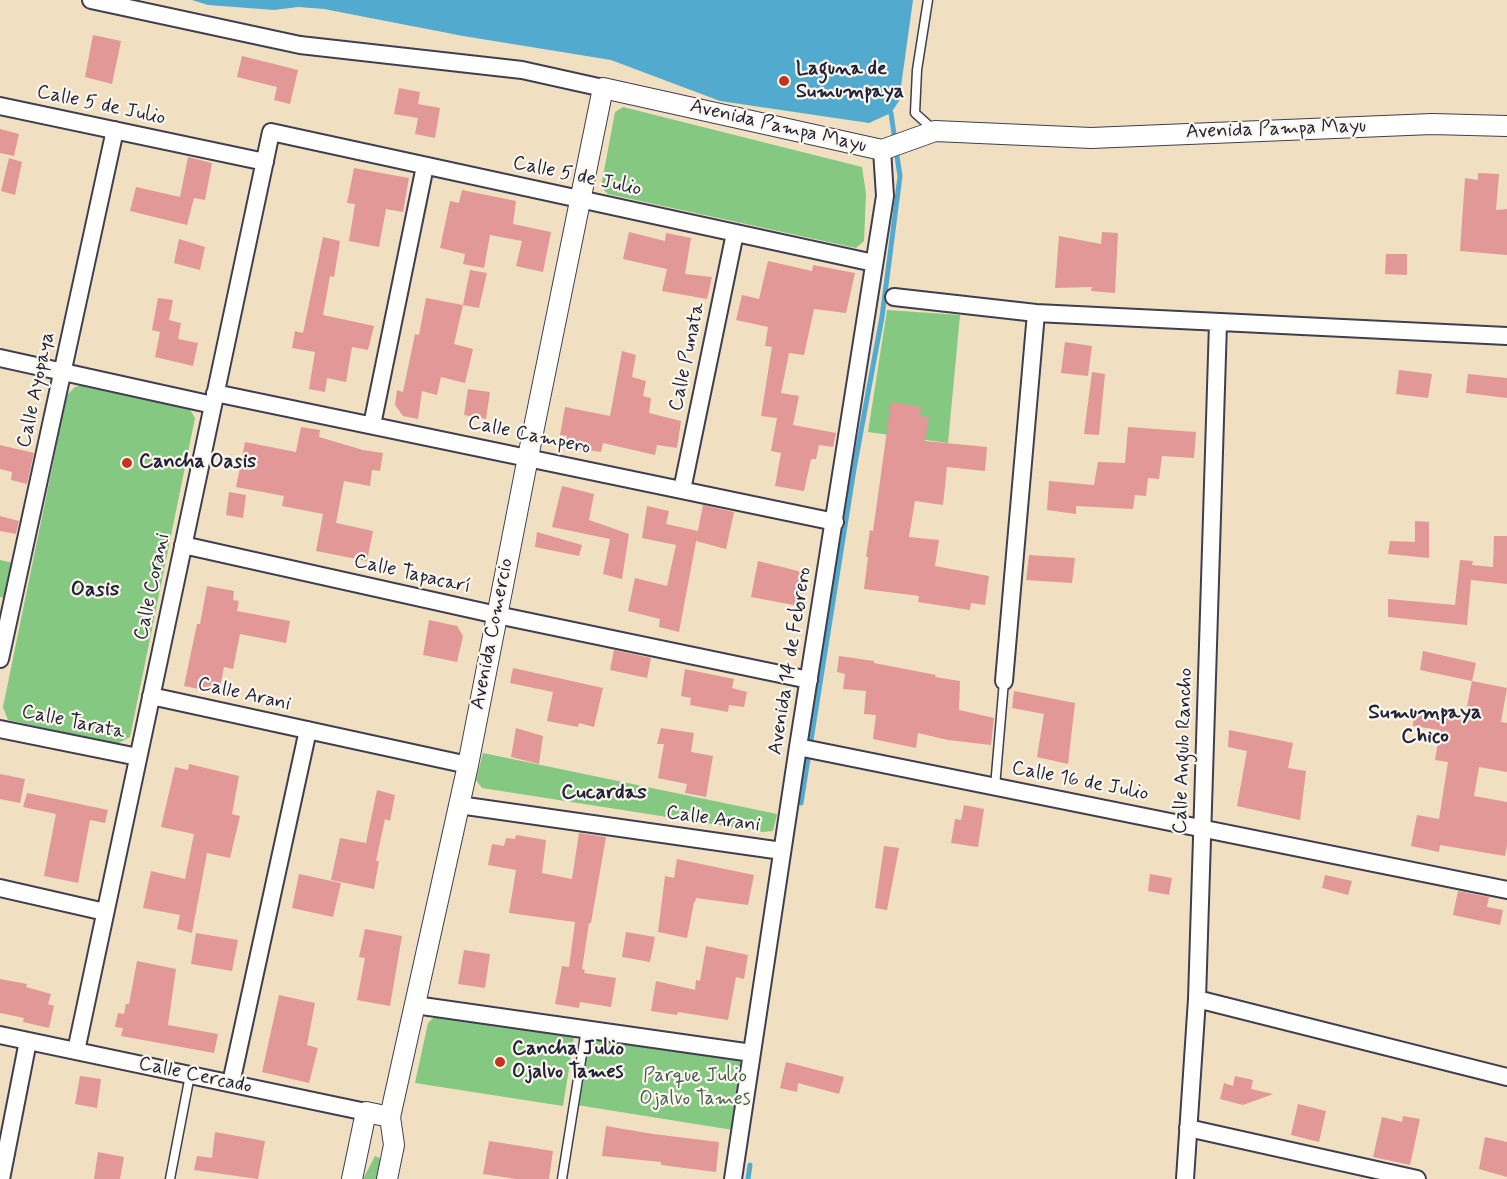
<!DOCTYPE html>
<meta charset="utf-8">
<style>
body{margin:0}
canvas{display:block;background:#f0e0c1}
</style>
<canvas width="1507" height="1179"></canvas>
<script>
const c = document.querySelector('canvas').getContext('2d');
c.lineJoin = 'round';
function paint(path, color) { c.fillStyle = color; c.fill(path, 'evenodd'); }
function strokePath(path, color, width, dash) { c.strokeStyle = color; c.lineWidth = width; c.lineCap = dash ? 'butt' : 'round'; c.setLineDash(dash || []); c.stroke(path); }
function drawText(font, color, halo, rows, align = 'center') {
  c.font = font + ' Mynerve,sans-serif'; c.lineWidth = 4.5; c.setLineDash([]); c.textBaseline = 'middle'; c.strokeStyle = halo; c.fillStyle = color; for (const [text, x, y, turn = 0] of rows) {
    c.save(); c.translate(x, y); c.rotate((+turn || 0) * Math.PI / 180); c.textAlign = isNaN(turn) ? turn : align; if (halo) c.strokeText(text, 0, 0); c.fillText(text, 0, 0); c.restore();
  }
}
paint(new Path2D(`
 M623,107L862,167L866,194L864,241L856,248L608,194L601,187L615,112Z
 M887,310L960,315L948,443L868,432Z
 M85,384L189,408L195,418L130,737L117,744L8,720L3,707L67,395L75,387Z
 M0,560L13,563L5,598L0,597Z
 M483,753L777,814L773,831L763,832L482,788L476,780Z
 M434,1017L574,1037L563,1106L415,1083L428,1023Z
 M594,1040L743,1061L733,1130L577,1105L586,1047Z
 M375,1156L384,1160L380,1179H363Z`), '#84c882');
paint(new Path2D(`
 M192,0H913L899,101L891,113L869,123L720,101L611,60L463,36L324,9L298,7L274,10L208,5Z`), '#52abcf');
strokePath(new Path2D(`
 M891,113L895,141
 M801,803L854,469L882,317L900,176L896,150
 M748,1179L750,1165`), '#52abcf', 5);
paint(new Path2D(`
 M93,35L121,41L112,84L85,77Z
 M242,56L298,70L290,104L274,100L277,87L237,77Z
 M399,88L420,92L418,104L440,108L435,138L415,134L418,118L394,114Z
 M0,129L19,134L14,156L0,153Z
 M188,157L212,163L205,200L194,198L187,225L130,211L136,187L180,197Z
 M9,158L22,162L15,195L1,191Z
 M354,168L409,178L403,212L386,209L379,247L349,241L355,204L347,203Z
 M1478,173L1499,174L1496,210L1507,209V255L1460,251L1465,178L1478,180Z
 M462,190L516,201L513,224L551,232L543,272L516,266L522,241L490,235L484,268L463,264L465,254L440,248L450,201L459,203Z
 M629,232L665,241L666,233L691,238L685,274L712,277L707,299L662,291L667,269L623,259Z
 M1102,232L1118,233L1115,293L1091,291L1092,287L1055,288L1059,236L1101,244Z
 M323,237L340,241L334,277L330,276L323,315L374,326L368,350L352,347L346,382L327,378L325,392L309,389L315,352L292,348L295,331L303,333Z
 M179,239L205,247L200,270L174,263Z
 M1386,254H1407V275L1385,274Z
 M768,261L812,271L813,265L855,273L846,313L814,309L804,355L789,353L781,393L799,396L793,425L836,433L833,447L819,445L816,459H811L804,491L775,486L781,453L771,451L777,418L761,416L772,347L765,346L768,327L736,320L742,295L759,299Z
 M470,270L487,273L479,308L463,305Z
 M158,298L173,300L169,320L181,323L178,339L198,343L193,366L155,357L160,332L152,330Z
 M426,298L463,305L454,344L473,349L465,383L441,377L437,395L422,391L418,419L403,416L395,405L397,390L403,392L415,334L419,335Z
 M1065,342L1092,346L1088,376L1061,373Z
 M622,351L636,355L632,377L646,381L643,396L651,398L649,413L681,421L677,448L657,445L655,455L603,443L601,452L565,447L567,436L560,435L565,407L610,416Z
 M1399,370L1432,374L1428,398L1396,394Z
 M1092,372L1105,374L1099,435L1084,434Z
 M1468,374L1507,378V398L1466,393Z
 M468,389L490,392L486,419L464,415Z
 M891,402L921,407L920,416L929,417L925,441L987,447L985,471L947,467L943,505L915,501L909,537L939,540L935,566L989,576L985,605L971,603L970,610L918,602L919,596L864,589L868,557H866L870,530L873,531Z
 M301,427L320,430L319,437L363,450L383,453L380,471L372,470L370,486L344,481L336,523L373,531L367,561L316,551L323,514L282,506L284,496L236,487L245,442L296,452Z
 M1128,427L1196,432L1194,458L1162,456L1159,479L1148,478L1146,496L1135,495L1133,509L1076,506V514L1047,510L1049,481L1094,485L1098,462L1125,463Z
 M0,445L34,453L27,484L11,480L12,472L0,469Z
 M562,486L594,494L589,520L629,534L622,579L603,574L610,539L552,527Z
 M229,492L246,495L243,518L226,515Z
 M703,505L734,512L726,549L696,541Z
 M647,506L669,511L666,524L698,531L679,632L659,627L660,619L628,611L635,578L667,586L676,545L642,538Z
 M0,516L19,521L16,534L0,531Z
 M1415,521L1429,522V558L1388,554L1390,541L1415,542Z
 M537,532L582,545L579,556L535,547Z
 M1494,536H1507V584L1471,580L1467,625L1388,617V599L1455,605L1460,560L1473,561L1472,565L1493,567Z
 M1029,555L1075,558L1072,583L1026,580Z
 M758,561L806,573L799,606L751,597Z
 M207,586L234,591L233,600L239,601L237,611L290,621L286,643L240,634L233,669L224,667L219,693L184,686L197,624H200Z
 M429,620L457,626L463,636L457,662L423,655Z
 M614,650L651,658L647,678L610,670Z
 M1423,651L1476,663L1472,681L1420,670Z
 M839,656L874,661V663L936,675L935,677L960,681L959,710L994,718L991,745L948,740L918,733L916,748L873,739L876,715L864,714L866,691L843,689L845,674L837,672Z
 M513,668L603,688L594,727L579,723L578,727L547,721L553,692L510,683Z
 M685,669L734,679L732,688L747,692L744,707L729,705L728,712L690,705L691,698L681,696Z
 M1472,681L1507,688L1501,722L1507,723V772L1479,767L1474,796L1507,802V845L1505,856L1440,845L1439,852L1411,846L1417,815L1439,819L1448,762L1435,760L1440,730L1413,726L1414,708L1465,717Z
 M1014,691L1075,703L1068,764L1037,757L1044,714L1012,708Z
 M516,728L543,736L539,764L511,757Z
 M661,728L694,733L691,752L713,756L706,797L685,793L687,784L658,778L664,744H657Z
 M1229,730L1293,743L1288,768L1306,771L1300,820L1237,806L1247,751L1228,747Z
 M189,764L239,776L232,814L240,816L230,858L207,853L192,933L177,929L180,915L143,908L151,871L185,879L194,834L161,827L175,767L188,770Z
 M0,774L25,779L20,803L0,799Z
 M377,790L395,795L390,821L385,819L376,861H379L374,889L331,880L340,838L366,843Z
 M27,793L108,810L105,823L90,820L78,883L44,876L56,814L23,807Z
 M964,805L984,809L978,847L951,843L955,819L961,820Z
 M579,833L606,837L591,923H589L582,969L585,970L584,973L616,978L611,1007L580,1002L579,1008L555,1004L562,966L569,967L575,922L509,913L516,870L488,865L492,844L504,846L506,838L515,839L516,835L546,840L542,873L572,879Z
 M884,846L899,848L887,910L875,908Z
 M677,859L754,875L748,905L696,898L695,902H694L687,938L658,932L665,876L674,878Z
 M299,874L341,883L333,917L292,908Z
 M1150,874L1172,878L1169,895L1148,891Z
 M1325,875L1352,881L1348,895L1322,888Z
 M1458,891L1489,897L1487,907L1503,910L1500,925L1453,915Z
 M365,929L402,936L390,1006L357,1000L365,958L359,957Z
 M626,932L655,937L650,962L622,957Z
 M196,933L238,940L232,971L191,964Z
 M706,946L748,955L744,979L736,977L728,1020L678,1012L677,1015L651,1011L656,981L695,990L696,980L700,981Z
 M464,950L490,954L485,988L458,984Z
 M137,961L176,969L168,1025L218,1034L214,1053L121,1036L123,1028L115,1027L118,1013L124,1014L126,1004H129Z
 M0,979L27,984L26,987L51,994L48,1004L54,1006L49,1028L23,1022L24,1018L0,1013Z
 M279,995L315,1003L307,1045L318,1048L309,1083L262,1072Z
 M786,1062L844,1077L839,1094L798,1083L797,1092L780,1088Z
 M80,1076L101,1079L97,1108L75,1104Z
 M1235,1076L1253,1080L1251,1089L1273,1094L1243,1105L1220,1099L1224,1083L1233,1086Z
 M1298,1104L1326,1111L1319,1142L1291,1135Z
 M1403,1116L1420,1119L1410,1165L1373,1157L1382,1117L1402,1122Z
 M606,1126L653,1134L719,1142L716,1172L661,1165V1162L602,1156Z
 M215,1132L265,1141L258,1179L194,1170L197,1156L212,1158Z
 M1485,1137L1507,1142V1177L1479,1169Z
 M489,1141L553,1151L549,1179H516L483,1174Z
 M98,1152L124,1157L120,1179H94Z`), '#e19896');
const service = new Path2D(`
 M928,0L917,70L915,113L935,131
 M995,787L1004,681
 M170,1179L190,1075
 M562,1179L586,1029`);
const minor = new Path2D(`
 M91,0L300,45L522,70L603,88
 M0,106L265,162
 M894,297L1036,313L1507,336
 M0,358L213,405
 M215,393L835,522
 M372,425L425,166
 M682,490L735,233
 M183,545L497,615L809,680
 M0,659L115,130
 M1004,681L1036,313
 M151,696L468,765
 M0,729L138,757
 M798,747L1507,890
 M459,805L782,851
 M0,888L105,912
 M1197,999L1507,1077
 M415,1005L752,1053
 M0,1035L366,1112
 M76,1051L271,132L874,263
 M231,1083L308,730
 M1188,1128L1417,1179
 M1,1179L28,1041
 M733,1179L798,747L885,196L882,150
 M1185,1179L1197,999L1218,323`);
const tertiary = new Path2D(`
 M352,1179L366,1112L390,1117
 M387,1179L394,1145L390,1117L468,765L528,457L603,88L882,150L935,131L1091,138L1432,124L1507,126`);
strokePath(service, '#413e4f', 11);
strokePath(minor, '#413e4f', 20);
strokePath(tertiary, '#413e4f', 22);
strokePath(service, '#fff', 8);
strokePath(minor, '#fff', 16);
strokePath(tertiary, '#fff', 20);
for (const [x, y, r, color] of [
 [784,81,6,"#c8321e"],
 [127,463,6,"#c8321e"],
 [500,1062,6,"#c8321e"]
]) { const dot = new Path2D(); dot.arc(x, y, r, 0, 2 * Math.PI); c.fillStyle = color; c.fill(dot); strokePath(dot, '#fbf7ec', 2); }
drawText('bold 20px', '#22223b', '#fbf7ec', [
 ["Laguna de",796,70],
 ["Sumumpaya",796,93],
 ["Cancha Oasis",139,463],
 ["Cancha Julio",512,1050],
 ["Ojalvo Tames",512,1073]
], 'left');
drawText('20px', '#22223b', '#fbf7ec', [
 ["Calle 5 de Julio",101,106,12],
 ["Avenida Pampa Mayu",778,127,13],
 ["Avenida Pampa Mayu",1276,130,-2],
 ["Calle 5 de Julio",577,177,12],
 ["Calle Punata",688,357,-78],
 ["Calle Ayopaya",37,390,-78],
 ["Calle Campero",529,436,12],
 ["Calle Tapacarí",412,575,13],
 ["Calle Corani",153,587,-78],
 ["Avenida Comercio",493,634,-79],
 ["Avenida 14 de Febrero",791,661,-81],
 ["Calle Arani",244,695,13],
 ["Calle Tarata",73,723,12],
 ["Calle Angulo Rancho",1184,751,-88],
 ["Calle 16 de Julio",1080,782,11],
 ["Calle Arani",713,820,8],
 ["Calle Cercado",195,1076,12]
]);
drawText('20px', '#445c54', '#fbf7ec', [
 ["Parque Julio",695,1077],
 ["Ojalvo Tames",695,1100]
]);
drawText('bold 21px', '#22223b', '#fbf7ec', [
 ["Oasis",95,591],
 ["Sumumpaya",1425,714],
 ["Chico",1425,738],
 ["Cucardas",604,794]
]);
</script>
